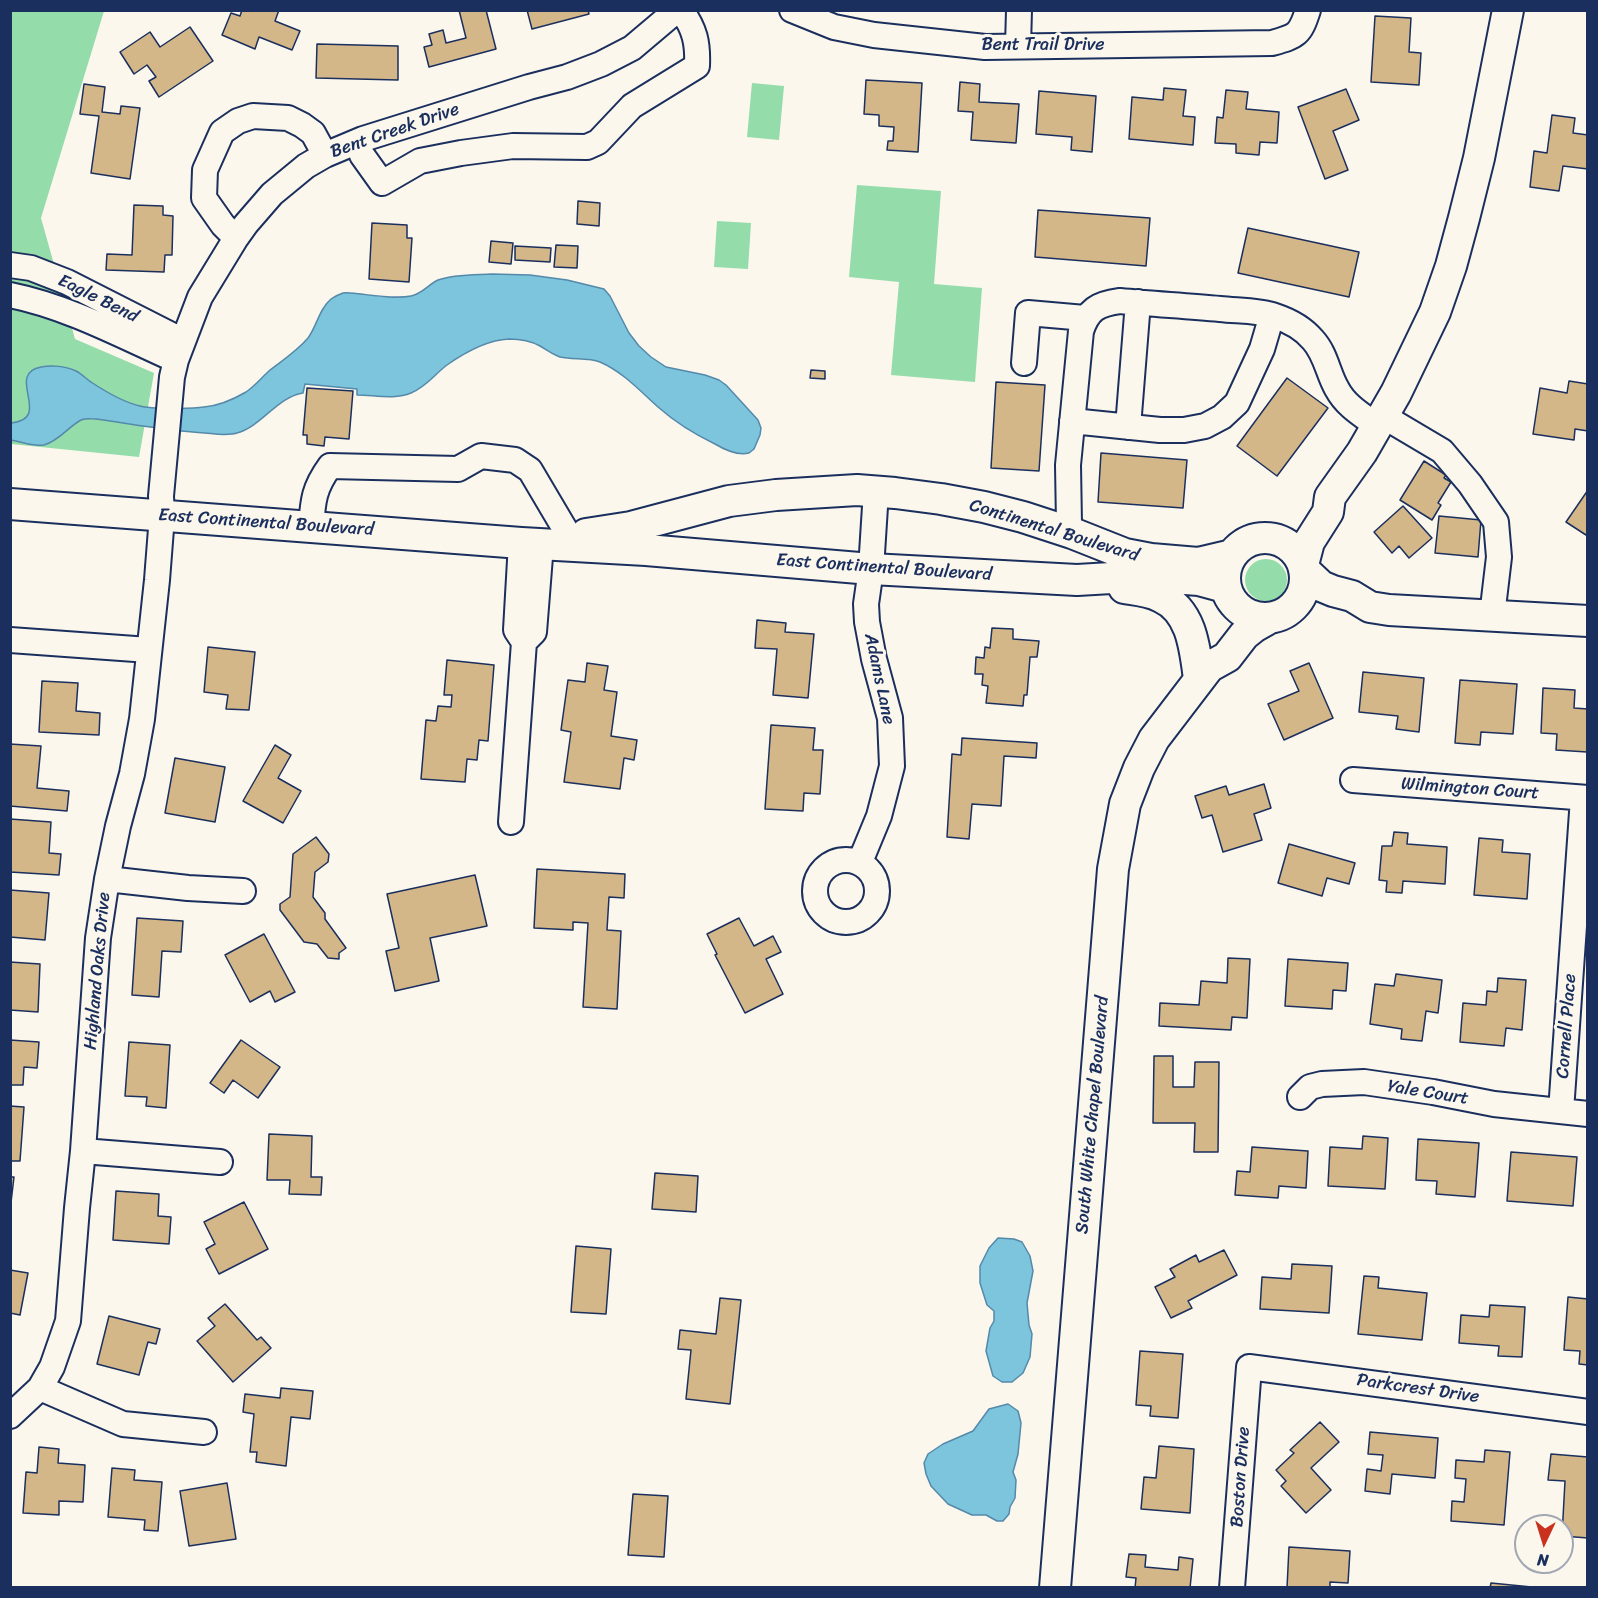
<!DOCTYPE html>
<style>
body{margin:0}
#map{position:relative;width:1598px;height:1598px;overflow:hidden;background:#fbf7ec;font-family:Sriracha,sans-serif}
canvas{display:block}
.frame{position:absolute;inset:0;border:12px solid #1b2f5e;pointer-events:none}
.north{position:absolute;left:1514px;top:1514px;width:60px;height:60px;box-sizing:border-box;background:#fbf7ec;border:2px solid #a1a7b3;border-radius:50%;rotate:184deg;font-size:16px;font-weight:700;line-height:24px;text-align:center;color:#1b2f5e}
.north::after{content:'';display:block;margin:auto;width:21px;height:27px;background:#c8321e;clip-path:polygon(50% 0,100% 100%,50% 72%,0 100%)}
</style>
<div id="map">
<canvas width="1598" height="1598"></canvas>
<div class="frame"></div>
<div class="north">N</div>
</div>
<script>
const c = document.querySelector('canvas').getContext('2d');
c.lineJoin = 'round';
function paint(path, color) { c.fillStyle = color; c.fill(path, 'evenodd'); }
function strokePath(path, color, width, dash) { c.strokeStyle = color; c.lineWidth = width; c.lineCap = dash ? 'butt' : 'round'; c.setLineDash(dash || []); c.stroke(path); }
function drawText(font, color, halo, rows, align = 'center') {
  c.font = font + ' Sriracha,sans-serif'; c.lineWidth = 6; c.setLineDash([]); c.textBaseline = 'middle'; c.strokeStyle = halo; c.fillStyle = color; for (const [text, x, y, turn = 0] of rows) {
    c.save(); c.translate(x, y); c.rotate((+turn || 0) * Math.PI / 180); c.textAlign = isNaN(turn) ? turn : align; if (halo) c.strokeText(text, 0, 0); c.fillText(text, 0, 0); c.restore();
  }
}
paint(new Path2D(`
 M10,11H104L41,218L75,339L154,373L139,457L11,444Z
 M752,83L784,86L779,140L747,137Z
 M857,185L941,191L934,284L982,288L975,382L891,375L899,282L849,277Z
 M717,221L751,223L748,269L714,267Z
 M1245 580a21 21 0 1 1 42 0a21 21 0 1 1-42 0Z`), '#95dcab');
const water = new Path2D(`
 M492,274L530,275L567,280L604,289L610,296L629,333L639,346L651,357L666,367L705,375L719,380L726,385L758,420L761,428L760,435L754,449L749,453C737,456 725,450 715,444C694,434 675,422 658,407C640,391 623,372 600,362C588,357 573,360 560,357C552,354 547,350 540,346C531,341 519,339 509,339C487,340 464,353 447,365C435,374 426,387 411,393C395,400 374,395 357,395V389L305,384L303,393C277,397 262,426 237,433C227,436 216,434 205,433C168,431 132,424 96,419C91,419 86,418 81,420C68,427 59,441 44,445C32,447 23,442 11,440V423C54,419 4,374 41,367C52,365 66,366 76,371C82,374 86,379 91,382C106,392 123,402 140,406C150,409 193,409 204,407C217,406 234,399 246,392C255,386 262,377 270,370C283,360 297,351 308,338C317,326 319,309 331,299C334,297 340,294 343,293C349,292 355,294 361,294C377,296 396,299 411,296C422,294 429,284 438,280C455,274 475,275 492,274Z
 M998,1238L1014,1239L1022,1242L1030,1256L1033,1271L1027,1303L1029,1325L1032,1334L1030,1357L1023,1373L1012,1382H1002L993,1376L986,1351L990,1328L994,1321V1311L987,1305L980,1283V1266L989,1248Z
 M1008,1404L1018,1411L1021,1423L1018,1454L1013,1472L1016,1480L1015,1498L1010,1507L1009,1514L1003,1521H997L986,1515H972L948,1504L931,1486L926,1474L924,1463L928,1454L943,1444L973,1431L989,1409Z`);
paint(water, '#7cc5dd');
strokePath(water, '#5589aa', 1.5);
const building = new Path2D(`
 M242,10H279L275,21L300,31L292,50L259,37L255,49L222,35L231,13L240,16Z
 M459,10H486L496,49L429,67L424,47L432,45L429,34L443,30L446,43L466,38Z
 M527,10H588L589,14L532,29Z
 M1375,16L1411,18L1409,52L1421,53L1419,85L1371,82Z
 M190,27L213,61L159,97L149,81L156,77L147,65L134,74L120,52L150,32L160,47Z
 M317,44L398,46V80L316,78Z
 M866,80L922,83L918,152L887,150L888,141H893L894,127L879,126V115L864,114Z
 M960,82L980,84L979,102L1019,104L1016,143L971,140L973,112L958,111Z
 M84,84L105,87L102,112L120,114L121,106L140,108L130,179L91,173L99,116L80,114Z
 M1164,88L1186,90L1183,116L1195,117L1193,145L1129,139L1132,97L1163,100Z
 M1346,89L1359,120L1333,131L1348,170L1325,179L1298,107Z
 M1226,90L1248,92L1246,109L1279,112L1277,143L1260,142L1259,155L1236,153V144L1215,143L1217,117L1223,118Z
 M1039,91L1096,96L1092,152L1071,150L1072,137L1036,134Z
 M1552,115L1575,118L1573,133L1588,135V169L1563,166L1559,191L1530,187L1534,151L1547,153Z
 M578,201L600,203L599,226L577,224Z
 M134,205L163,206V215L173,216L172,255H165L164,272L106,270L107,254L132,255Z
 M1038,210L1150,218L1146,266L1035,257Z
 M372,223L407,225V238H412L409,282L369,279Z
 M1248,228L1359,252L1349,297L1238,273Z
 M491,241L513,243L511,264L489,262Z
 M556,245L578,246L577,268L554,267Z
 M515,246L551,248L550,262L515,260Z
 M811,370L825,371V379L810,378Z
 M1287,378L1328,408L1277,476L1237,446Z
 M1569,381L1588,384V431L1575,429L1574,440L1533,434L1540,388L1567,393Z
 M996,382L1045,385L1039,471L991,468Z
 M307,388L353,391L349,439L325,437L324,446L307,444V435H303Z
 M1101,453L1187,460L1183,508L1098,502Z
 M1424,461L1446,475L1444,478L1451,482L1438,503L1441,505L1432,520L1400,500Z
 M1588,490V532L1586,535L1566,522Z
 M1403,506L1432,538L1409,558L1399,546L1392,553L1374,532Z
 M1439,516L1481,520L1478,557L1435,553Z
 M757,620L786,623L785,632L814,634L808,698L773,695L777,649L755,648Z
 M992,628L1013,629V639L1039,641L1037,657H1030L1027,695H1024L1023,706L986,703L988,686L982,685L983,674H975L976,657L984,658L985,647L990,648Z
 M208,647L255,652L249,710L226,709L228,695L204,692Z
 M447,660L494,665L488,741L479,740L477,760L467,759L465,782L421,779L426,720L436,721L438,706L451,707L452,695H444Z
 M587,663L608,666L604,690L617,692L611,736L637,740L634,760L624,758L620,789L564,782L571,732L561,730L568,680L585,682Z
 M1309,663L1333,718L1284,740L1268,704L1299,691L1290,671Z
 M1363,672L1424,678L1419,732L1396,729L1398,716L1359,712Z
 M1460,680L1517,684L1513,734L1481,732L1480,745L1455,743Z
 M42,681L78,683L76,711L100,713L99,735L39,732Z
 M1543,688L1575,690L1574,708L1588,709L1587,752L1556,750L1557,734L1541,733Z
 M771,725L815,728L813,750H823L820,794L804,793L803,811L765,809Z
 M962,738L1037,743L1036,758L1004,756L1001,806L972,804L969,839L947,837L952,754L961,755Z
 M10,744L41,746L37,788L69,791L67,811L10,806Z
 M275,745L291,755L278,778L301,791L283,823L243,801Z
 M175,758L225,767L215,822L165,813Z
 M1264,784L1271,808L1254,814L1262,840L1223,852L1212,815L1202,818L1195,796L1226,786L1229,795Z
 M10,819L51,822L49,853L61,854L59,875L10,872Z
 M1394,832L1408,833L1407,844L1447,847L1445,884L1403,881L1402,893L1386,892L1387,881L1379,880L1382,846H1392Z
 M316,837L329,854L328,862L315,872L313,897L325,913V919L346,948L339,953V959L328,958L317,944L304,942L280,910V904L290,897L293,854Z
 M1479,838L1503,840L1502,852L1530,854L1527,899L1474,895Z
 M1289,844L1355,863L1349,884L1327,878L1322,896L1278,883Z
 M537,869L625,874L624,898L609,897L607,930L621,931L617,1009L583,1007L588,923L573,922V930L534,928Z
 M475,875L487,926L430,938L439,981L395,991L386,951L399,948L387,894Z
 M10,890L49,893L45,940L10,937Z
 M137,918L183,921L181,952L162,951L159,997L132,995Z
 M739,918L754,946L773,936L781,952L766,959L783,994L745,1013L715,955L717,954L707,934Z
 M264,934L295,992L275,1002L270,991L250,1002L225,955Z
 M1228,958L1250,959L1247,1018L1232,1017L1231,1030L1159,1026L1160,1003L1199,1005L1201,981L1227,983Z
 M1288,959L1348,963L1346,991L1333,990L1332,1009L1285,1006Z
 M10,962L40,964L38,1012L10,1010Z
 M1396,974L1442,980L1438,1013L1426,1011L1422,1041L1401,1039L1402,1029L1370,1024L1375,984L1394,986Z
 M1498,978L1526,980L1522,1030L1506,1028L1504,1046L1460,1042L1463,1003L1486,1005L1487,991L1497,992Z
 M10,1040L39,1042L37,1068L24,1067L23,1085H10Z
 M241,1040L280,1067L258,1098L233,1080L224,1093L210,1083Z
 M129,1042L170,1045L166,1108L146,1106L147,1097L125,1096Z
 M1154,1056H1173V1087H1194L1195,1062H1219L1218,1152H1194L1195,1123H1153Z
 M10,1106L24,1107L20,1161H10Z
 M269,1134L312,1136L311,1177H322L321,1195L289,1194L290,1180H267Z
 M1363,1136L1388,1138L1385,1189L1328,1186L1330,1147L1362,1149Z
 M1418,1139L1479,1143L1475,1197L1436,1194L1437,1181L1416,1180Z
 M1252,1147L1308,1151L1306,1188L1279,1186L1278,1198L1235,1195L1237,1171L1250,1172Z
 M1511,1152L1577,1157L1573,1206L1507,1201Z
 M655,1173L698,1176L696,1212L652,1209Z
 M10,1177H14L10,1211Z
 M116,1191L159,1194L158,1216L171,1217L169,1244L113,1240Z
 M244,1202L268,1249L219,1274L206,1249L215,1244L204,1222Z
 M576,1246L611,1249L606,1314L571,1312Z
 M1224,1250L1237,1275L1188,1301L1192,1308L1171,1318L1155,1287L1175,1277L1170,1269L1196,1255L1199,1262Z
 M1292,1264L1332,1266L1329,1313L1260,1309L1262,1277L1291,1279Z
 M10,1270L28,1273L20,1315L10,1313Z
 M1364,1276L1379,1277L1378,1288L1427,1293L1422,1340L1358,1334Z
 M1568,1297L1588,1299V1365L1579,1364L1580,1351L1564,1350Z
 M720,1298L741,1300L730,1404L686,1399L691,1350L678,1349L680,1330L716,1334Z
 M225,1304L257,1340L261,1337L271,1348L233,1382L197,1341L215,1326L208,1318Z
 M1490,1305L1525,1307L1522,1357L1498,1356L1499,1346L1459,1343L1461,1315L1489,1317Z
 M109,1316L160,1329L156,1344L148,1342L139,1375L97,1364Z
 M1140,1351L1183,1354L1178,1418L1150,1416L1151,1406L1136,1405Z
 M281,1388L313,1391L310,1419L291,1417L286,1466L256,1462L257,1452H250L254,1414L243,1412L245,1394L280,1398Z
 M1320,1422L1339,1442L1311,1468L1331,1490L1306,1513L1281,1486L1286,1481L1276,1470L1294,1453L1290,1450Z
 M1370,1432L1438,1438L1435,1478L1392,1474L1390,1494L1365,1491L1367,1469L1381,1471L1383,1455L1368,1454Z
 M1159,1446L1194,1449L1190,1513L1141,1509L1144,1477L1156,1478Z
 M39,1447L59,1449L58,1463L85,1465L83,1502L59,1501V1515L23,1513L26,1472L37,1473Z
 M1485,1450L1510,1452L1504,1525L1451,1521L1452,1501L1464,1502L1466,1479L1455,1478L1456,1460L1484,1462Z
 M1551,1454L1588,1457V1538L1562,1536L1565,1481L1548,1480Z
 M112,1468L135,1470L134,1480L162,1482L158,1531L144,1530L145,1520L108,1517Z
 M227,1483L236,1539L189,1546L180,1491Z
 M633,1494L668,1496L664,1557L628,1555Z
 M1289,1547L1350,1551L1348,1583L1330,1582V1588H1287Z
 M1129,1554L1146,1555L1145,1567L1178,1570L1179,1557L1193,1559L1190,1588H1135L1136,1578L1126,1577Z
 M1491,1583L1542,1588H1490Z`);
paint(building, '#d3b788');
strokePath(building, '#1b2f5e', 1.5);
const minor = new Path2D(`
 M792,10L834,27L874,35L985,47L1272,43C1297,36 1300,35 1308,10
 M1018,46L1019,10
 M357,142L362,155L382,183L420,161L461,153L513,146L587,147L598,142L632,106L697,66C698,43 695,29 681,10
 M236,238L223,225L204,198L205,170L222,132L238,121L253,116L288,118L302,125L313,133L325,155
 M10,265L31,268L67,282L183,341
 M10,295C69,307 122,336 176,360
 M1024,363L1028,313L1085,318
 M1383,416L1442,451L1470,484L1496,522L1499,557L1492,616
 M1072,421L1160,430H1184L1205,426L1222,417L1237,403L1262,349L1272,315
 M1128,427L1138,302
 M311,526C313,500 314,488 330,466L458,469L481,456L515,460L530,470L569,536
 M1072,533L1069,524L1068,465L1081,331C1088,310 1097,304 1120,301C1153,304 1187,306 1220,309C1238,311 1258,310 1275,316C1290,321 1303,328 1313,340C1326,354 1328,374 1337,389C1346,406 1362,415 1377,426
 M10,640L149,650
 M524,642L534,632L541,544
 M1353,780L1588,798
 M511,822L524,642L516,630L521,543
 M815 891a31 31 0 1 1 62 0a31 31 0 1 1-62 0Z
 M860,862L879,816L892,766L890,718L874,659L867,622L866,604L871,569L876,491
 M107,879L188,888L243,891
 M1300,1097L1310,1087L1322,1084L1364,1082L1433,1092L1494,1104L1588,1114
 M1561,1111L1583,798
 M83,1151L220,1162
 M40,1388L123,1424L204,1432
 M10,1416L40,1388L52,1367L68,1321L77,1208L83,1151L98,938L107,879L118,826L132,774L142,719L157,580L162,516L161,496L172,377L176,360L200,297L236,238L246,224L272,194L306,166L325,155L363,139L529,87L567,77L601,64L632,48L677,10
 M1232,1588L1249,1367L1588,1412`);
const major = new Path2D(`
 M10,504L521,543L646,550L871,569L1077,580L1146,576L1199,580L1225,587
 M586,534L631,527L729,501L776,495L857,490L895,493L941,499L984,507L1023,517L1072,533L1125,554L1151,559L1198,563L1232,555
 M1225 578a40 40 0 1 1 80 0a40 40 0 1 1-80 0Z
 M1303,565L1309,542L1328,512L1330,497L1362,452L1396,393L1435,312L1451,266L1464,218L1479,158L1508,10
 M1304,570L1321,586L1333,591L1352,596L1370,607L1389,610L1588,621
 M1124,588C1137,590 1150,591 1161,597C1192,611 1195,649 1199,679
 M1055,1588L1113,869L1125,804L1139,768L1154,739L1209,667L1227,657L1244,635L1254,627L1270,618`);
strokePath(minor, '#1b2f5e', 28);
strokePath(major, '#1b2f5e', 34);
strokePath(minor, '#fbf7ec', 24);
strokePath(major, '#fbf7ec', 30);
drawText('18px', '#1b2f5e', '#fbf7ec', [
 ["Bent Trail Drive",1043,45],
 ["Bent Creek Drive",395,131,-19],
 ["Eagle Bend",98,299,26],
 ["East Continental Boulevard",266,523,4],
 ["Continental Boulevard",1054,531,17],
 ["East Continental Boulevard",884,568,4],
 ["Adams Lane",879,679,78],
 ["Wilmington Court",1470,789,4],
 ["Highland Oaks Drive",98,971,-85],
 ["Cornell Place",1567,1026,-86],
 ["Yale Court",1428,1093,9],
 ["South White Chapel Boulevard",1093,1115,-85],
 ["Parkcrest Drive",1418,1389,8],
 ["Boston Drive",1241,1477,-86]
]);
</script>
